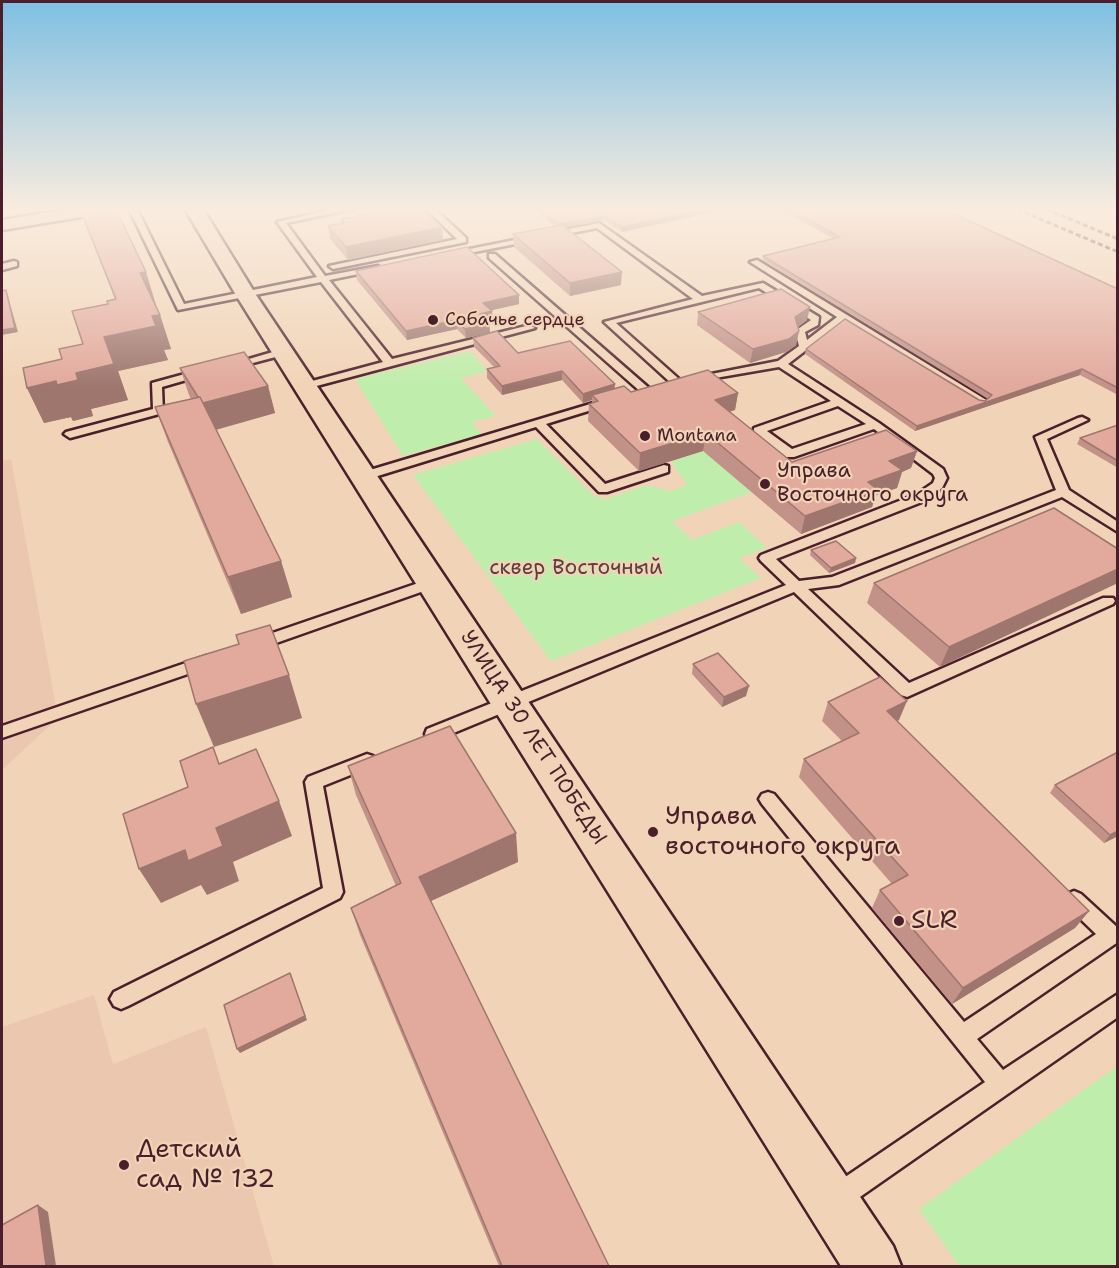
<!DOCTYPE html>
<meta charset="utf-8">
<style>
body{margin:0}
#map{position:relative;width:1119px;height:1268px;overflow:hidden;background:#f1d4b7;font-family:"Shantell Sans",sans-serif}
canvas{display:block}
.frame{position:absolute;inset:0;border:3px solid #4a1f2b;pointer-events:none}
</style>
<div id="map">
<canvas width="1119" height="1268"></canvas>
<div class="frame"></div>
</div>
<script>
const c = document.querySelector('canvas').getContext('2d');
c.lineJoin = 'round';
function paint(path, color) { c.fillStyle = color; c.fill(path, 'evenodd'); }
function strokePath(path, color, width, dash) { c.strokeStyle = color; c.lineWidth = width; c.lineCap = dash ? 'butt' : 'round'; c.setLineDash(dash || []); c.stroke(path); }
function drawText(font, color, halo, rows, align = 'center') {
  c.font = font + ' "Shantell Sans",sans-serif'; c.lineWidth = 4.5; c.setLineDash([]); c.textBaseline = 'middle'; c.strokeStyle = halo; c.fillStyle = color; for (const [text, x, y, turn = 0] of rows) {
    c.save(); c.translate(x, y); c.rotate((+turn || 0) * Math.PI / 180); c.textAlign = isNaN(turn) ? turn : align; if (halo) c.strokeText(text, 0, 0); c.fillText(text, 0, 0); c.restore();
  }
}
paint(new Path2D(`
 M11,459L58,718L2,770V461Z
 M94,995L113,1064L206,1027L274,1266H2V1027Z`), '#ecc7af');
paint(new Path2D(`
 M470,351L487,371L461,378L496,416L472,422L481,434L403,456L355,379Z
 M537,439L594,496L606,499L646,485L670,491L687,485L671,461L703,451L752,492L672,521L692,540L739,522L767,548L739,558L761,578L551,661L413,475Z
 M1117,1066V1266H959L919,1209Z`), '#bfeeac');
const lane = new Path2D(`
 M129,209H137L184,304L317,277L277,222L335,209H353L286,223L325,276L378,266V270L329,280L392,359L530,325L535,328L309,388H301V384L383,362L321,282L178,310Z
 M426,209H435L466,238V242L333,269L329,266L457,239Z
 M599,223L702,296L763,283L819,317L818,325L805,332L807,340L837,317L750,262L757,260L988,401L982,404L978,403L844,321L788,364L879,423L943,469L947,478L942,488L927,500L776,559L799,581L832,577L1056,490L1035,437L1078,418L1082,417L1088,420L1047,439L1069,490L1118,522V532L1062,497L839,585L808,589L909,683L1103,598H1113L1115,601L1113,604L907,697L901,695L794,592L439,739L433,741L427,739L425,734L427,729L786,585L761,561L759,558L761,555L917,494L933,483L935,478L933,474L874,429L794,457H786L754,432V428L831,401L779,367L692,382V378L696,377L778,361L799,346L795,331L811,320L759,288L616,323L679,379L680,381L675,384L671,383L604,322L693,299L597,228L449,257L445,254ZM838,406L866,424L792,449L767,431Z
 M489,254H495L650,389V393H642L489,258Z
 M14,261L17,262V266L2,270V264Z
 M283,349L288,352L287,354L230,369L225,366Z
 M203,369L208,372L207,374L162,387L163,413L70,438L64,434L66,432L153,409L152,383Z
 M607,399L611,400V404L546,424L605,484L664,465L668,466V472L607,492H599L536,427L368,479L364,480L358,476L360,473Z
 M433,578L438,580L440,583L438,586L262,648H252L249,644L252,640Z
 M206,656L211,658L214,662L211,666L2,738V726Z
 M367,754L373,756L376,761L373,766L323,786L343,892L340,898L128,1006L121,1009L114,1006L110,999L114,992L323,888L305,782L308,777Z
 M768,792L774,794L964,1022L1096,934L1067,906L1064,900L1067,894L1074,891L1081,894L1118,928V942L977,1039L1003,1070L1118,994V1017L847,1206L838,1209L829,1206L826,1197L829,1188L985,1082L762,804L759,799L762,794Z`);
const street = new Path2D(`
 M70,209H106L99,214L2,230V220Z`);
const secondary = new Path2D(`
 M185,209H203L256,295L893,1246L901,1266H841L236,295Z`);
strokePath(lane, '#4a1f2b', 5);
strokePath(street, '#4a1f2b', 5);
strokePath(secondary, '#4a1f2b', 5);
paint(lane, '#f1d4b7');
paint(street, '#f1d4b7');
paint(secondary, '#f1d4b7');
strokePath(new Path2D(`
 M1017,209L1118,252
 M1046,209L1118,239`), '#4a1f2b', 3, [5, 3]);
paint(new Path2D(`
 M79,209L156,305H155L160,315L171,349L164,350L168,360L118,371L128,400L91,409L93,416L73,421L71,417L44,423L27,388L83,344L108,304L115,299Z
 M532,209H726L622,232L604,220L565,227L621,285L570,296L514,247L513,234L555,226Z
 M780,209H943L1118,289V395L1080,375L915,431L805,354L806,349L979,400L985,401L988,399L763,260V256L834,239Z
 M403,212L442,227L443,240L348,260L330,239L328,226L341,224V219Z
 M356,271L519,304L491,310L493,320L488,322L489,323L490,333L466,338L457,329L407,340L357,280Z
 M698,312L807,320L798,327L799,331L796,345L786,352L750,363L697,325Z
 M473,338L518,353L615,389L631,392L738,393L735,410L729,412L792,462L917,451L911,468L902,472L897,488L876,495L872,507L801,534L703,451L639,471L588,421L589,404L592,403V400L583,403L562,380L502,395L487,378V369L494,367L474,347Z
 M180,368L268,386L275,413L216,430L281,561L292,597L241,614L168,442L155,407L191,399L189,395Z
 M1118,425V468L1077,444L1080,438Z
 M1118,549L940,667L867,603L874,583Z
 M811,550L856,558L855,563L829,573L810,555Z
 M693,664L746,696L722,707L692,674Z
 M828,702L899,720L897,721L1089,911L1075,928L952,1004L872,908L880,890L892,884L799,777L804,759L842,741L822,721Z
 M1118,752V836L1104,843L1050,793L1055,785Z
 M348,766L518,862L431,901L609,1266H499L360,935L351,908L396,886L356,795Z`), '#c29187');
paint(new Path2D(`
 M707,209H726L622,232V227Z
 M604,216V220L559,229V224Z
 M442,227L443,240L348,260L346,247Z
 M146,272L156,305L151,306L140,273Z
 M622,272L621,285L570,296V283Z
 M6,290L18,332L2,335V330Z
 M519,295V304L484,312L483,303Z
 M810,307L807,320L793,330L795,317Z
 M492,311L493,320L481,323L480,314Z
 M160,315L171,349L164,350L168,360L118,371L128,400L91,409L93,416L73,421L71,417L44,423L27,388L76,373L104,337L152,316Z
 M456,320L457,329L407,340L406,331Z
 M489,323L490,333L466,338L465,329Z
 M799,331L796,345L786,352L750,363L753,349Z
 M1082,369L1080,375L915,431L917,426Z
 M562,371V380L502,395V386Z
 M615,384L614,394L592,395V400L583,403V394Z
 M268,386L275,413L211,431L202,404Z
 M738,393L735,410L712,417L715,400Z
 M706,433L703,451L639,471L640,453Z
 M917,451L911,468L902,472L897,488L876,495L872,507L801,534L805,516L868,482L889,461Z
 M856,558L855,563L829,573L831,568Z
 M281,561L292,597L241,614L228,577Z
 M1118,569V583L940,667L949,647Z
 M289,675L302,718L214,747L196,704Z
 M749,686L746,696L722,707L724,697Z
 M907,701L899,720L879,730L887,711Z
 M279,801L292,836L233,862L239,881L207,895L201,885L161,903L139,869L216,828Z
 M1118,831V836L1104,843L1110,835Z
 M516,833L518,862L424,904L419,877Z
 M1089,911L1075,928L952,1004L963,988Z
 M290,973L307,1020L240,1053L237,1049Z
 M38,1205L48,1212L56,1266H46Z`), '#9e766e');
const building = new Path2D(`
 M80,209H116L146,272L140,273L160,315L152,316L156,326L104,337L114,364L76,373L78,380L57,385L56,381L27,388L23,368L62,359L59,349L83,344L72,311L108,304L107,301L116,299Z
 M395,209H400L403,212L421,209L442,227L346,247L328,226L344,223L341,219Z
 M538,209H707L622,227L604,216L559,224Z
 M789,209H943L1118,289V388L1082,369L917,426L806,349L845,319L979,400L985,401L992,395L763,256L840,237Z
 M562,225L622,272L570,283L513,234Z
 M467,247L519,295L483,303L492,311L480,314L489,323L465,329L456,320L406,331L356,271Z
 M781,289L810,307L795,317L799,331L789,339L753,349L698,312Z
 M6,290L15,328L2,330V291Z
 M497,331L518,353L570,341L615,384L583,394L562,371L502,386L487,369L500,366L473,338Z
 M244,352L268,386L203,403L200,397H198L180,368Z
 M708,370L738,393L715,400L792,462L886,430L917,451L889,461L902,470L868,482L878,490L805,516L706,433L640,453L589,404L598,401L592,395L624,386L631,392Z
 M200,397L281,561L228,577L155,407Z
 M1118,425V461L1080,438Z
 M1054,508L1118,549V569L949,647L874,583Z
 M836,541L856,558L831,568L811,550Z
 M270,625L289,675L196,704L184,661L239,644L236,635Z
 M718,653L749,686L724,697L693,664Z
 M880,677L907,701L887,711L1089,911L963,988L880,890L908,875L804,759L859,733L828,702Z
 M450,726L516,833L419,877L609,1266H502L351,908L401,883L348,766Z
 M213,747L219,764L256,749L279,801L216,828L223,846L188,861L185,850L139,869L123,814L188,787L180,761Z
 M1118,752V831L1110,835L1055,785Z
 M290,973L305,1016L237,1049L224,1005Z
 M38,1205L46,1266H2V1225Z`);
paint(building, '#e2a99d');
strokePath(building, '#9e766e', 1.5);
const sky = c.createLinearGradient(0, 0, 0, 387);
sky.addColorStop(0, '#7ebfe2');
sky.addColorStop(0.54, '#f9ecdf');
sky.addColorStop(1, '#f9ecdf00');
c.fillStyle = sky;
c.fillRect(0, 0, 1119, 387);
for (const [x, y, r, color] of [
 [433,320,6,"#4a1f2b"],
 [645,436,6,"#4a1f2b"],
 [765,484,6,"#4a1f2b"],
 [653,832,6,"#4a1f2b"],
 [899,921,6,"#4a1f2b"],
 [124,1165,6,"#4a1f2b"]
]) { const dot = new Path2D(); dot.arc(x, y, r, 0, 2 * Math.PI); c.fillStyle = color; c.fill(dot); strokePath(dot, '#f1d4b7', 2); }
drawText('18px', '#4a1f2b', '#f1d4b7', [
 ["Собачье сердце",445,320],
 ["Montana",657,436]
], 'left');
drawText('21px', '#4a1f2b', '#f1d4b7', [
 ["Управа",777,472],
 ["Восточного округа",777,496]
], 'left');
drawText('21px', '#5c3e3e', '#f1d4b7', [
 ["сквер Восточный",576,569]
]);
drawText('21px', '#4a1f2b', '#f1d4b7', [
 ["УЛИЦА 30 ЛЕТ ПОБЕДЫ",533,738,57]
]);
drawText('26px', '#4a1f2b', '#f1d4b7', [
 ["Управа",665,817],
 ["восточного округа",665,847],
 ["SLR",911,921],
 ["Детский",136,1150],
 ["сад № 132",136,1180]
], 'left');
</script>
